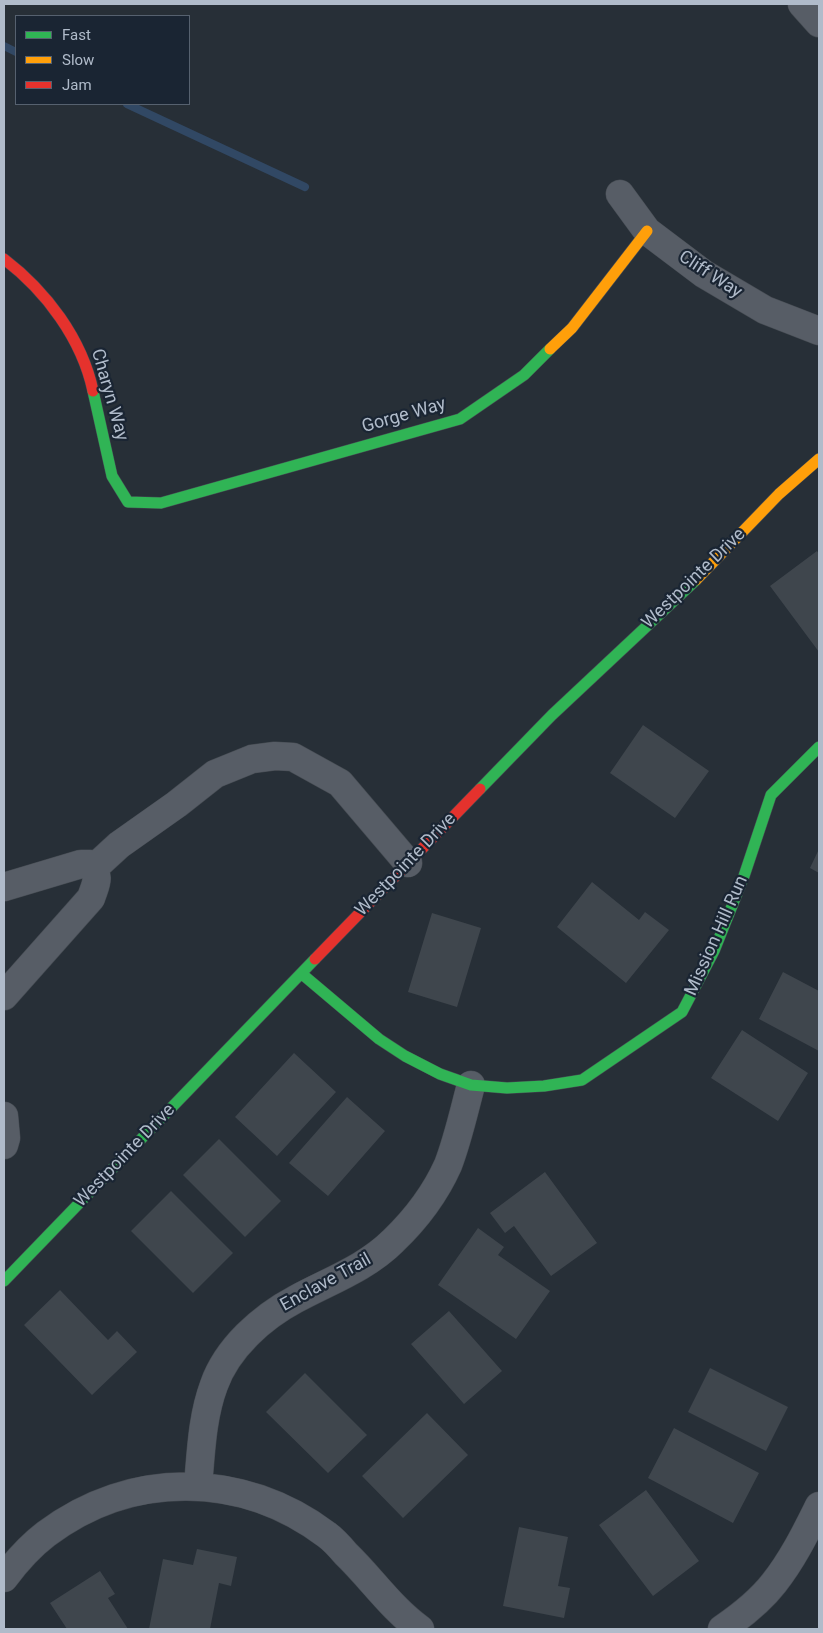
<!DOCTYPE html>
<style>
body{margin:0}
#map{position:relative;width:823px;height:1633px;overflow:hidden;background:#272f37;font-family:Roboto,sans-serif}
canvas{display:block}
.frame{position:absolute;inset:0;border:5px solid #b0bbca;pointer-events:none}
.legend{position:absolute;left:15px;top:15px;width:175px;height:90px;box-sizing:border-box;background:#1a2533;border:1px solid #56616f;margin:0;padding:6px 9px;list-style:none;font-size:15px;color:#b0bbca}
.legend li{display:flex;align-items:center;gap:10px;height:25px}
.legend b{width:25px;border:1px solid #56616f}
</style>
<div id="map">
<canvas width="823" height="1633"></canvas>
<div class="frame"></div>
<ul class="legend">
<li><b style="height:6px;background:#30b455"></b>Fast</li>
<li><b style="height:6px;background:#ff9f0a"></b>Slow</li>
<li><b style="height:6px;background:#e5322d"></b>Jam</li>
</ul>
</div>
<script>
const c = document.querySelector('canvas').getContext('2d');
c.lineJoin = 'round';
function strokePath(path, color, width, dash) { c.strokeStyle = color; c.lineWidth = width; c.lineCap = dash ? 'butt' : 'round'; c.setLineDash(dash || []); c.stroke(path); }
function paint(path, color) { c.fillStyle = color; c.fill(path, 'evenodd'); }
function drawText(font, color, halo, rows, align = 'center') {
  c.font = font + ' Roboto,sans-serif'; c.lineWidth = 4.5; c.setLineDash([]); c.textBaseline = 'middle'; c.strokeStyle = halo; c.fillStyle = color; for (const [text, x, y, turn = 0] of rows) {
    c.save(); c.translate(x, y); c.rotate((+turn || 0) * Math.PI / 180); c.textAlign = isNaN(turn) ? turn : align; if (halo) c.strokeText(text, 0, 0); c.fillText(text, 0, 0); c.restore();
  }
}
strokePath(new Path2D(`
 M4,46L16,52
 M127,104L305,187`), '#314864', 8);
paint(new Path2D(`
 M817,551L819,554V652L770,586Z
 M643,725L709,771L675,818L610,773Z
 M819,849V873L810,868Z
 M592,882L639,920L645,912L669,930L626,983L557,927Z
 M432,913L481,928L457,1007L408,992Z
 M783,972L819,991V1051L759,1019Z
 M742,1030L808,1073L778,1121L711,1078Z
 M294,1053L336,1092L277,1156L235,1117Z
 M347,1097L385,1131L328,1196L289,1163Z
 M219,1139L281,1201L245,1237L183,1175Z
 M545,1172L597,1243L551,1276L514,1226L505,1233L490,1213Z
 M171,1191L233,1253L193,1293L131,1231Z
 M478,1228L504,1247L498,1255L550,1291L516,1339L438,1285Z
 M60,1290L108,1340L117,1331L137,1352L92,1395L24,1325Z
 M449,1311L502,1371L464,1404L411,1344Z
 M710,1368L788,1407L766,1451L688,1412Z
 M305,1373L367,1435L328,1473L266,1412Z
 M427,1413L468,1455L403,1518L362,1476Z
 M674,1428L759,1473L733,1523L648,1478Z
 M646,1490L699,1561L653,1596L599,1525Z
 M519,1527L568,1537L558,1586L570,1588L564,1618L503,1606Z
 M197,1549L237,1557L231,1586L219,1583L210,1629H149L163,1559L193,1565Z
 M100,1571L115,1594L108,1598L128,1629H67L50,1603Z`), '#3f464d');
const street = new Path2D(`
 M802,4L819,23
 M620,194L647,231L704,274L765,310L819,331
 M94,868L119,845L177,804L215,774L252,759L275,756L293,757L340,783L408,863
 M4,887L81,864H90C101,877 96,883 91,898L4,996
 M4,1116L6,1138L4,1145
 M198,1486C201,1452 202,1417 214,1385C227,1348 262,1317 296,1299C329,1281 366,1268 393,1241C416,1219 435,1194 448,1165C458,1139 464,1111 471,1085
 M4,1578C16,1562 29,1547 46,1534C131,1470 242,1471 327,1535C334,1540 340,1547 346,1554C371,1578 391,1608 420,1629
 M722,1629C741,1616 760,1601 774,1583C793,1559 806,1532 819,1506`);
const fast = new Path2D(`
 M93,391L112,476L128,502L161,503L460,419L524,375L550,349
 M480,789L552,715L696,580
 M302,974L379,1039L405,1056L440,1074L471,1085L507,1088L544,1086L582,1080L682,1012L714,951L744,876L771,795L819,747
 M4,1281L315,959`);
const slow = new Path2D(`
 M550,349L572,328L647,231
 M696,580L779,494L819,459`);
const jam = new Path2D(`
 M4,259C46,291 82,339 93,391
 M315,959L480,789`);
strokePath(street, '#454b52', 29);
strokePath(fast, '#454b52', 12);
strokePath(slow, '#454b52', 12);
strokePath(jam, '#454b52', 12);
strokePath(street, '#575d66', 28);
strokePath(fast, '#30b455', 11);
strokePath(slow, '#ff9f0a', 11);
strokePath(jam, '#e5322d', 11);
drawText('18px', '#b0bbca', '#1a2533', [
 ["Cliff Way",710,275,33],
 ["Charyn Way",109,395,74],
 ["Gorge Way",404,416,-16],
 ["Westpointe Drive",694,579,-44],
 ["Westpointe Drive",406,865,-46],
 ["Mission Hill Run",717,936,-66],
 ["Westpointe Drive",125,1156,-46],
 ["Enclave Trail",326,1283,-29]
]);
</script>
